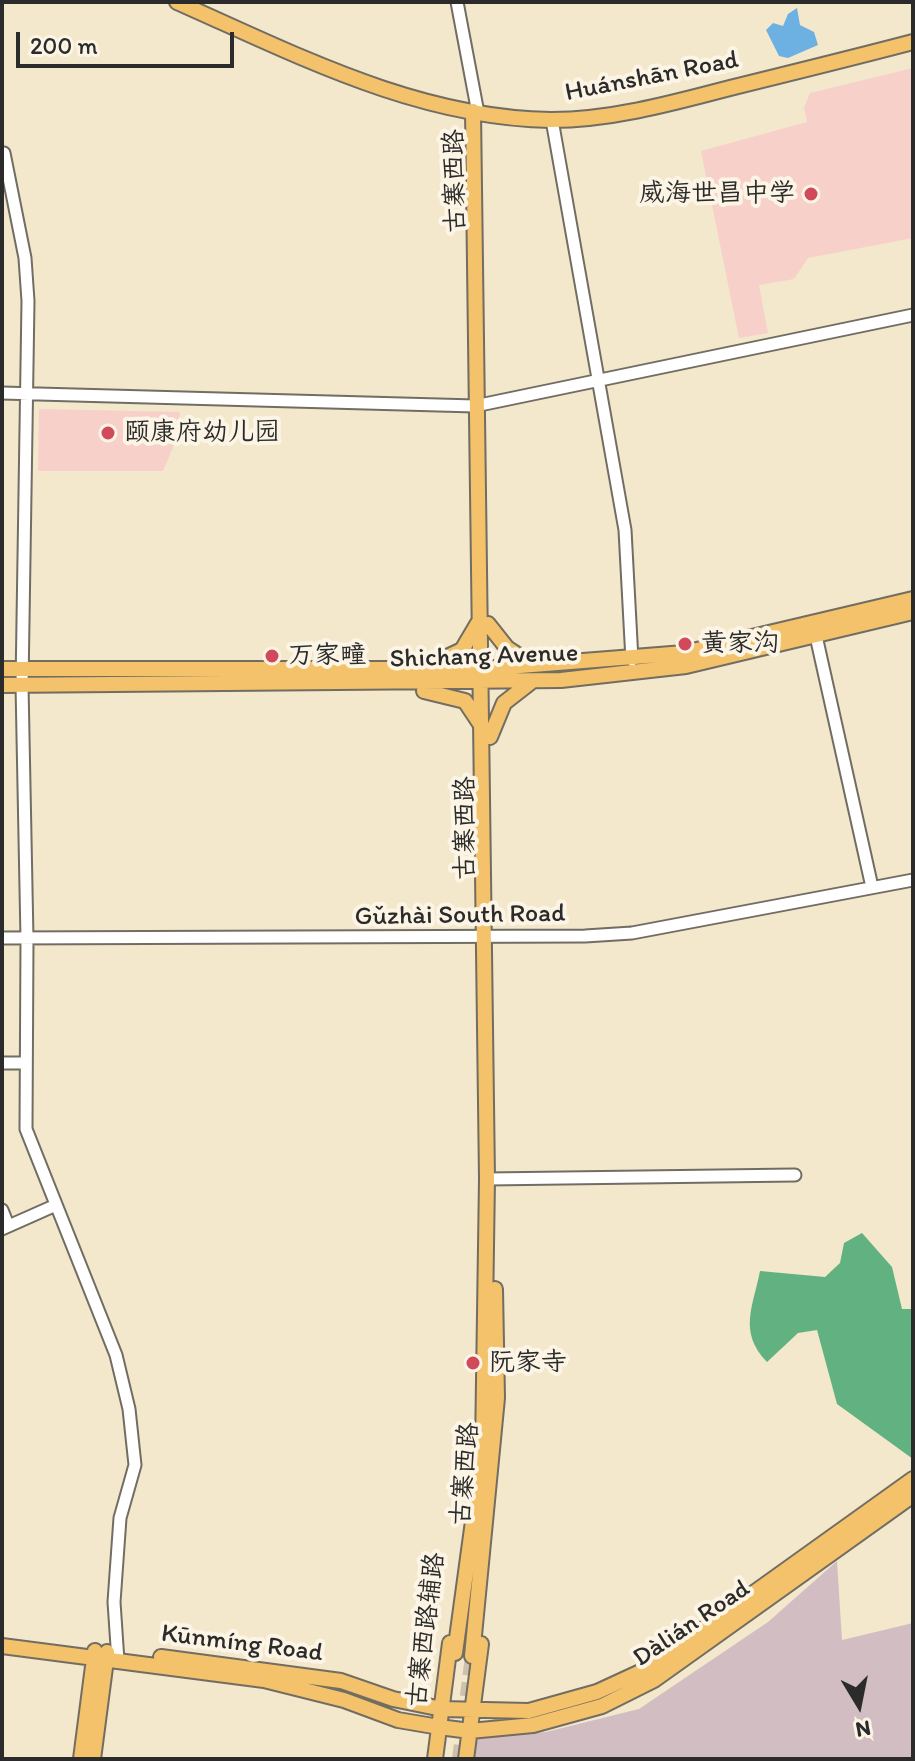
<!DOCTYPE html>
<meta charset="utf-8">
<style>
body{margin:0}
#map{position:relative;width:915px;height:1761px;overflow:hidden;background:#f3e7cc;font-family:Itim,sans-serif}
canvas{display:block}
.frame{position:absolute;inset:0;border:4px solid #2b2b2b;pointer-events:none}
.north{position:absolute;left:819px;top:1665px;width:80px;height:80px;-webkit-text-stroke:6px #fcf5e5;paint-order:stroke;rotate:170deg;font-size:22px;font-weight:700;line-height:32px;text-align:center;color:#2b2b2b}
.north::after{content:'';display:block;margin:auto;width:28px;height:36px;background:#2b2b2b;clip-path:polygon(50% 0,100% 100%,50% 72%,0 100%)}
.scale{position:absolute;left:16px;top:32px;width:218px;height:36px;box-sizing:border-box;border:4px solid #2b2b2b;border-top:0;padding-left:10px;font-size:24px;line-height:28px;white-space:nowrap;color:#2b2b2b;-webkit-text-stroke:6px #fcf5e5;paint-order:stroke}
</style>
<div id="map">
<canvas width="915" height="1761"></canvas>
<div class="frame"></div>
<div class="north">N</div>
<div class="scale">200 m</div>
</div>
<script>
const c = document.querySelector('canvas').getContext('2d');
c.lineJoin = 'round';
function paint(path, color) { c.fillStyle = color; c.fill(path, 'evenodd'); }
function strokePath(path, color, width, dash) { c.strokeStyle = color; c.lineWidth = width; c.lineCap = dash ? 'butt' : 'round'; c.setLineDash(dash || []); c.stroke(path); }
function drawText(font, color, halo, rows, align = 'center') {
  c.font = font + ' Itim,"LXGW WenKai TC",sans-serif'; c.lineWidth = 8; c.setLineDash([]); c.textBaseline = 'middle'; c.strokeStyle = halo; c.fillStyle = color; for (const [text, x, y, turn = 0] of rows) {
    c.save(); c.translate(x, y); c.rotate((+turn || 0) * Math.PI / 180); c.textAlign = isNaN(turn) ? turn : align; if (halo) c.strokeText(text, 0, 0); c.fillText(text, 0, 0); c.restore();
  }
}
paint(new Path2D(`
 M913,68V238L808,258L794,279L759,285L768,333L739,338L701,151L807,122L804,108L810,93Z
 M39,409L180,412L176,440L163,471H38Z`), '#f7d0ca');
paint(new Path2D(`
 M837,1561L842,1640L913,1623V1759H472L475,1738L546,1732L639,1709L768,1622Z`), '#d2bec2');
paint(new Path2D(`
 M862,1233L892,1267L902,1309H913V1459L837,1404L817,1330L798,1333L767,1362C738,1332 753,1307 760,1271L825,1277L840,1263L844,1243Z`), '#61b280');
paint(new Path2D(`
 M797,8L800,25L814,32L818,45L788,58L779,56L766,30L773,23L783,26L788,14Z`), '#6db1e3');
strokePath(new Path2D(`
 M459,1759L472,1656`), '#cbc1ac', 14, [14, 7]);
const minor = new Path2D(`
 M457,2L478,113
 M552,120L625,530L632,660
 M4,153L25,258L28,301L22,685L27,939L26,1129L116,1355L129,1409L135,1465L120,1518L114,1602L118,1661
 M2,393L475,406L913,315
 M816,636L872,887
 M2,938L585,936L632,933L913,880
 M2,1063H25
 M487,1179L795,1175
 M2,1210L8,1225
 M2,1229L56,1205`);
const major = new Path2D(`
 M177,2C297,55 417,118 551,120C611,120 673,103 730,88C791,73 852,58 913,42
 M488,624L507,648L533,665
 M430,665L462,650L478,623
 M2,669H482L684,653L913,599
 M2,685L561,680L686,666L913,612
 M424,691L465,701L481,725
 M490,737L504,703L531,682
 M2,1646L264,1680L344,1700L398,1720L439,1727L470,1731L533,1725L602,1706L654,1680L913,1495
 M455,1653L483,1448L487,1179L473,111
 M472,1656L497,1398L495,1289
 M161,1657L341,1681L393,1699L442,1709L529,1711L597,1692L649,1668L913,1479
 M81,1759L95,1651
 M93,1759L107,1652
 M435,1759L450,1643
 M466,1759L481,1644`);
strokePath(minor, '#716d63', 15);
strokePath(major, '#716d63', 18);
strokePath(minor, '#fff', 11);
strokePath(major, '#f3c26a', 14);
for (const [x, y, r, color] of [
 [811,194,8,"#d1495b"],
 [108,433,8,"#d1495b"],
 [685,644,8,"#d1495b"],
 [272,656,8,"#d1495b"],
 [473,1363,8,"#d1495b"]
]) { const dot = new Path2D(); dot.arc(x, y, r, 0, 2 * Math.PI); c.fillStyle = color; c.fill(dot); strokePath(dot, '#fcf5e5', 3); }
drawText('26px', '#2b2b2b', '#fcf5e5', [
 ["Huánshān Road",652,77,-11],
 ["古寨西路",456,181,-91],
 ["Shichang Avenue",484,657,-2],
 ["古寨西路",466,828,-90],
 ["Gǔzhài South Road",460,916,-1],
 ["古寨西路",466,1474,-85],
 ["Dàlián Road",692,1624,-34],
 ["古寨西路辅路",427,1630,-83],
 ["Kūnmíng Road",242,1644,7]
]);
drawText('26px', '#2b2b2b', '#fcf5e5', [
 ["威海世昌中学",795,194,"right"],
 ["颐康府幼儿园",124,433],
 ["黄家沟",701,644],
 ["万家疃",288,656],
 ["阮家寺",489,1363]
], 'left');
</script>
